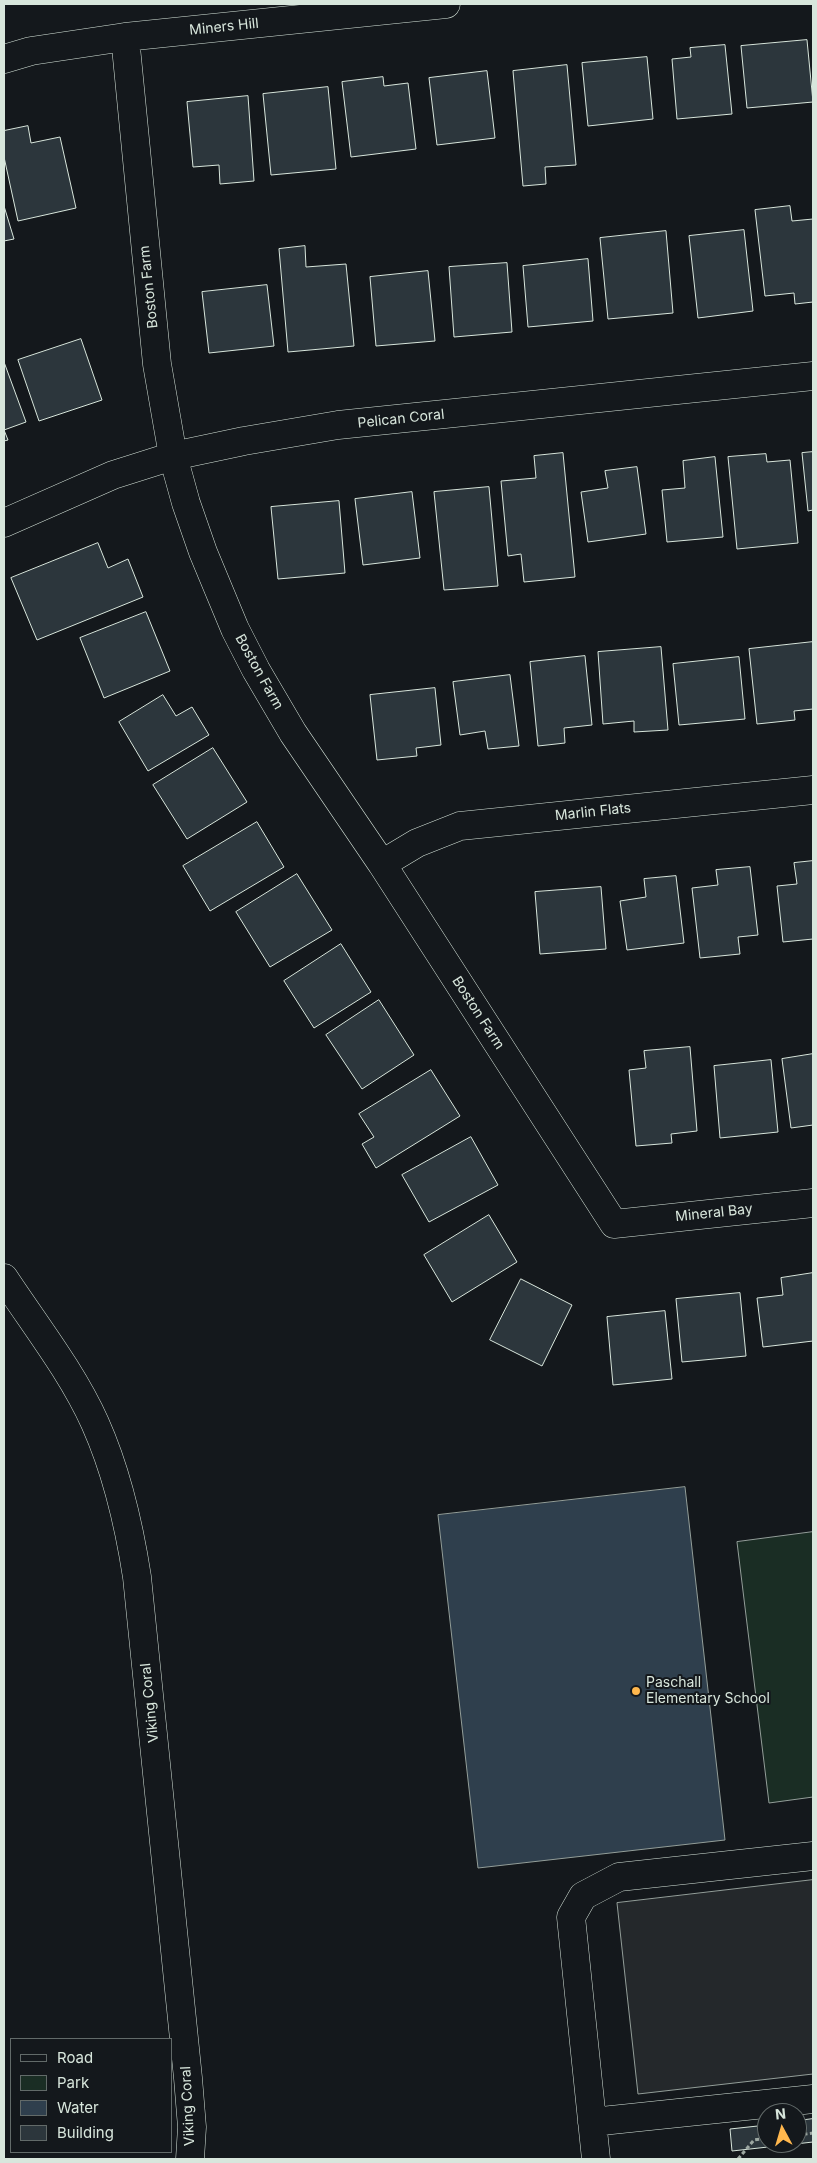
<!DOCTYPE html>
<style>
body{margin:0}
#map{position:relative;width:817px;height:2163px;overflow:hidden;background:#14181c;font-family:Inter,sans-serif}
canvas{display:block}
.frame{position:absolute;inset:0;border:5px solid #d8e6dc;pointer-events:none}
.legend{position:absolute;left:10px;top:2038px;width:162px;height:115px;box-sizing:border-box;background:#14181c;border:1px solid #626a69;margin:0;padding:6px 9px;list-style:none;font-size:15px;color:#d8e6dc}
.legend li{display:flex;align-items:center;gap:10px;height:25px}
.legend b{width:25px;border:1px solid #626a69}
.north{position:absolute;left:757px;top:2103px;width:50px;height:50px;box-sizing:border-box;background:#14181c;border:1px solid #626a69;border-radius:50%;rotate:354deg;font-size:14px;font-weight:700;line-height:20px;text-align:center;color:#d8e6dc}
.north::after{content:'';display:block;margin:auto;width:18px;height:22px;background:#ffb74d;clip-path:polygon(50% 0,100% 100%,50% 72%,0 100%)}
</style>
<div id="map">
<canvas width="817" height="2163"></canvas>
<div class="frame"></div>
<ul class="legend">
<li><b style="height:6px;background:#14181c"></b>Road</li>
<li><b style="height:14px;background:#1a2d24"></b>Park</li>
<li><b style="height:14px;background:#2f3f4d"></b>Water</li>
<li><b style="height:14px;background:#2c363c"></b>Building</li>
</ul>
<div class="north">N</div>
</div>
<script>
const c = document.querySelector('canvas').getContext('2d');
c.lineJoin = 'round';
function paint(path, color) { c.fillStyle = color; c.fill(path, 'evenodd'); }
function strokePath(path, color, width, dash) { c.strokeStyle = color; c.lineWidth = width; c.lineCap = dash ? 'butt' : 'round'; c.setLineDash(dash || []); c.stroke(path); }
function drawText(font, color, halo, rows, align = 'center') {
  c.font = font + ' Inter,sans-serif'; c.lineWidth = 4; c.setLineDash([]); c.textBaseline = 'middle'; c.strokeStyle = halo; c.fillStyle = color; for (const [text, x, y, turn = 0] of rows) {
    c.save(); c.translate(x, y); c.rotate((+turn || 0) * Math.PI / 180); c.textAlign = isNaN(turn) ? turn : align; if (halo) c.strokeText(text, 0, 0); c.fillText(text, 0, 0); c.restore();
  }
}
const green = new Path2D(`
 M813,1532V1797L769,1803L737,1542Z`);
paint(green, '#1a2d24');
strokePath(green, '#939e99', 1);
const parking = new Path2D(`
 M813,1880V2074L638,2094L617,1903Z`);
paint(parking, '#24282b');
strokePath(parking, '#939e99', 1);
const water = new Path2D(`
 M685,1487L725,1840L478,1868L438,1515Z`);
paint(water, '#2f3f4d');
strokePath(water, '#939e99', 1);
const building = new Path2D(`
 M807,40L813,102L747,108L741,46Z
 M725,45L732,114L677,119L672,59L691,57L690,48Z
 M647,57L653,119L588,126L582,63Z
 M567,65L576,165L545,167L546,184L523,186L513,71Z
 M487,71L495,138L437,145L429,78Z
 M383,77L384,86L408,83L416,149L351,157L342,82Z
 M328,87L336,169L271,175L263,94Z
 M248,96L254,181L220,184L219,165L193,167L187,102Z
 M28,126L31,143L60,137L76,208L18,221L4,157V131Z
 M4,206L14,239L4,241Z
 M790,206L792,221L813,219V302L795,304L794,293L765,296L755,210Z
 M744,230L753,311L698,318L689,236Z
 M666,231L673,313L608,319L600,238Z
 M305,246L306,267L346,264L354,346L288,352L279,249Z
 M588,259L593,321L528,327L523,266Z
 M507,263L512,332L454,337L449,267Z
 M428,271L435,341L376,346L370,277Z
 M267,285L274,346L209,353L202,292Z
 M81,339L102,400L39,421L18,360Z
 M4,362L26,422L4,430L8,440L4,441Z
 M813,452V510L808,511L802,453Z
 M563,453L575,577L524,582L521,554L508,556L501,481L536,478L534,456Z
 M766,454L767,462L790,460L798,543L737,549L728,457Z
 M715,457L723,537L667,542L662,490L685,488L683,461Z
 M637,467L646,534L588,542L581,492L608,488L605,471Z
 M489,487L498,586L444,590L434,492Z
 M412,492L420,558L363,565L355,499Z
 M339,501L345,573L278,579L271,507Z
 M98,543L108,568L128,559L143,597L37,640L11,578Z
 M146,612L170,671L104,698L80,638Z
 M813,642V709L794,711L795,720L757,724L749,649Z
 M661,647L668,730L634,732V721L603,724L598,652Z
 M585,656L592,725L564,728L565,743L538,746L530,662Z
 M739,657L745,719L679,725L673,664Z
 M510,675L519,746L488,749L485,731L460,735L453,682Z
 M435,688L441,745L416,748L417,756L377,760L370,695Z
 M163,695L176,716L192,707L209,735L148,771L119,722Z
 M213,748L247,802L187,839L153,785Z
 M257,822L284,867L210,911L183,866Z
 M813,861V939L783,942L777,886L797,884L794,863Z
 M750,867L758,935L738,937L740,954L700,958L692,888L718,885L716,870Z
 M297,874L332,930L270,967L236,912Z
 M676,876L684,943L627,950L620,901L646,897L644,879Z
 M601,887L606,949L540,954L535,892Z
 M341,944L371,992L314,1028L284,981Z
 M379,1000L414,1055L362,1089L326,1035Z
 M690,1047L697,1131L671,1134L672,1143L636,1146L629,1070L646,1068L644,1051Z
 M813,1054V1125L791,1128L782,1059Z
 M771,1060L778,1132L720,1138L714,1066Z
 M431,1070L460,1116L376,1168L362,1144L374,1137L359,1114Z
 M471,1137L498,1185L429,1222L402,1175Z
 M489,1215L517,1262L452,1302L424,1255Z
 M813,1273V1341L763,1347L757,1298L783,1295L781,1278Z
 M521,1279L572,1305L542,1366L490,1340Z
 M740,1293L746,1356L682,1362L676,1299Z
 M665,1311L672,1379L613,1385L607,1317Z
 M813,2119V2142L732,2151L730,2129L767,2125V2143H797V2121Z`);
paint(building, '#2c363c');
strokePath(building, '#d8e6dc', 1);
const minor = new Path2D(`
 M125,37L157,364L173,456L186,503L203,552L235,629L256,670L293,733L382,864L614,1224L813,1203
 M4,59L31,51L125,37L446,4
 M4,523L113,475L173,456L244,441L338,425L813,376
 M382,864L417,843L460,826L813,790
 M4,1278C35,1325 72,1372 95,1423C117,1472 129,1525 137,1577L188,2078L192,2127L190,2159
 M592,2122L813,2099
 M596,2159L571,1917L583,1896L619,1877L813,1856`);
strokePath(minor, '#d8e6dc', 29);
strokePath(new Path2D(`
 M797,2135L813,2133
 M738,2159L754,2140L767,2138`), '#9da8a2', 3, [4, 2.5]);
strokePath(minor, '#14181c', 28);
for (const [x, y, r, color] of [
 [636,1691,5,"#ffb74d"]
]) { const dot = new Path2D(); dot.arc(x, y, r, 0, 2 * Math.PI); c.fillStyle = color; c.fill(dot); strokePath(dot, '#14181c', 2); }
drawText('14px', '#d8e6dc', '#14181c', [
 ["Miners Hill",224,27,-6],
 ["Boston Farm",149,287,-96],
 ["Pelican Coral",401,419,-6],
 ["Boston Farm",259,672,61],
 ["Marlin Flats",593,812,-6],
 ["Boston Farm",478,1013,57],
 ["Mineral Bay",714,1213,-6],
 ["Viking Coral",150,1703,-96],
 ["Viking Coral",188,2106,-93]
]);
drawText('14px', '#d8e6dc', '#14181c', [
 ["Paschall",646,1683],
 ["Elementary School",646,1699]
], 'left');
</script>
